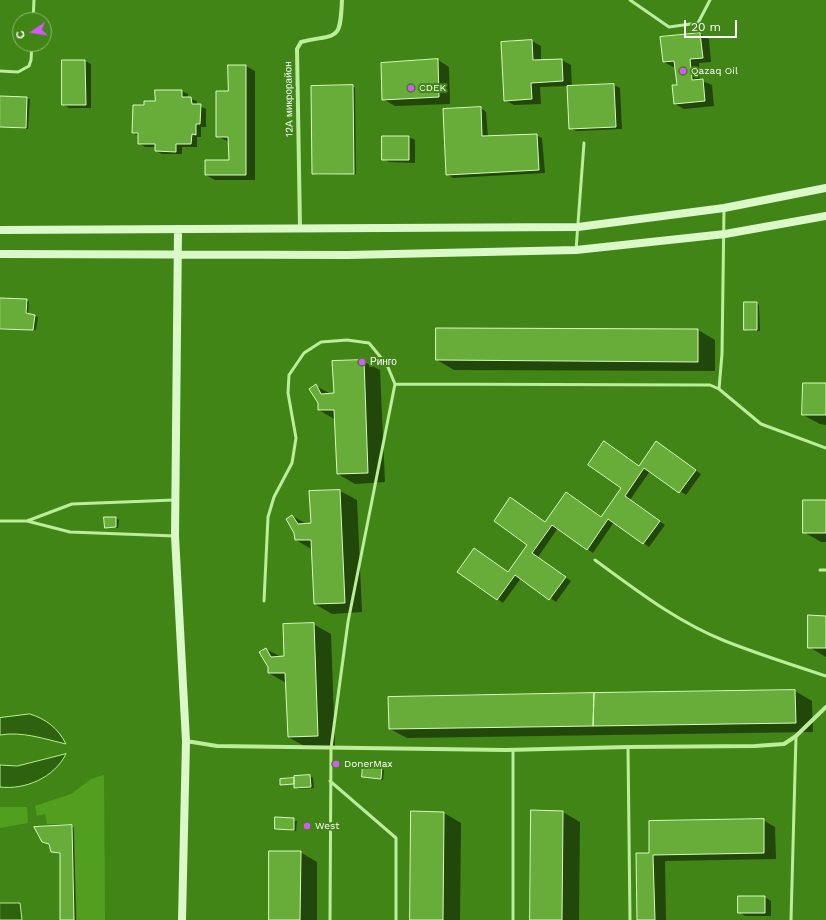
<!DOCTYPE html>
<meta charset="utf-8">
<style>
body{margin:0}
#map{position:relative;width:826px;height:920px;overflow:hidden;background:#418516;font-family:"Work Sans",sans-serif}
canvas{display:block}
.north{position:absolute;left:12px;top:12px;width:40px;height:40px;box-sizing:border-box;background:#418516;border:1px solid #8db673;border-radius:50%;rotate:257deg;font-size:11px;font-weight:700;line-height:16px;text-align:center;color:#fff}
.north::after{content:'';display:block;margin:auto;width:14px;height:18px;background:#d757ff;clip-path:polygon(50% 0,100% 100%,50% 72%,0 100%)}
.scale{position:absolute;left:684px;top:20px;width:53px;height:18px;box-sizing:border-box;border:2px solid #fff;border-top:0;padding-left:5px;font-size:12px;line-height:14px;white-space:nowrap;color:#fff;-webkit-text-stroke:3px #418516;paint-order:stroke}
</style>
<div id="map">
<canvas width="826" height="920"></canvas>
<div class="north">С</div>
<div class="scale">20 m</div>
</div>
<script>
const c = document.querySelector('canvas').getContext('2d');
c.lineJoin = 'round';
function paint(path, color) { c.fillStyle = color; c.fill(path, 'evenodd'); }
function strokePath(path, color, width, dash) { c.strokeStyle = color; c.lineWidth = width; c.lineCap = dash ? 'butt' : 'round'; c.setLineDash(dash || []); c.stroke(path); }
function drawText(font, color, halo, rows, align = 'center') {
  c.font = font + ' "Work Sans",sans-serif'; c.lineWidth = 4; c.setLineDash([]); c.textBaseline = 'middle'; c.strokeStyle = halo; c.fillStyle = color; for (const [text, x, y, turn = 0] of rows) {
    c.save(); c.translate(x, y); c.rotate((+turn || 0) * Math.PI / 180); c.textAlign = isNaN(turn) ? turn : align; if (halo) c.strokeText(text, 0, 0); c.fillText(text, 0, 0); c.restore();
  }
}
paint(new Path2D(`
 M104,775L105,920H77L73,824H47L45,814L37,816L35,806L71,794L91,779Z
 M0,807H27L28,823L0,828Z`), '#529f1f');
const water = new Path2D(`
 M30,714C46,719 58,728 66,744C45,739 21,731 0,735V718Z
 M66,754C54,778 25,790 0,787V765L17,766Z
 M0,903H20L22,920H0Z`);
paint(water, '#2e620e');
strokePath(water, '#b6f08d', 1);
paint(new Path2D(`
 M700,34L709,39L711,62L699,63L700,80L712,85L714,106L684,109L675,104L678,85L676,67H673L664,62Z
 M532,41L541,46V61L562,60L571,65L572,87L614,85L620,88L622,129L576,131L570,128L568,86L540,87L541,104L514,105L505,100Z
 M438,60L449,67L450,104L395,106L383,99Z
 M63,61H85L91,64V108H69L63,104Z
 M246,66L255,71V180H215L206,175L230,161L229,142L217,136L229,92Z
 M353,86L355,88L356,174L316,175L313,173Z
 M156,91H182L188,94V98L197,101V105L206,109V127H201V137H197V147H182V154H162L156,151V147H145L139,143V136L133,133L145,106L156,102Z
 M0,97L30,99L28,129L0,127Z
 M481,108L486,112L488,137L536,135L542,138L545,173L453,178L447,174Z
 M383,137H409L415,140V163L389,162L383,159Z
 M0,299L29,301L28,315L38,317L36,330H0Z
 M757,303L759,305L760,331H748L745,329Z
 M698,330L715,340V371L454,370L437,360Z
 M363,361L380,370L385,482L355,484L338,474L336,420L319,410L316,386L331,394H335Z
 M826,384V425L820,424L803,415Z
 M662,446L701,474L686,495L650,471L630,500L665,525L649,547L614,522L593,553L558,528L538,557L571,581L556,602L521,578L503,603L459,572L508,573L546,523L602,518L640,466Z
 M340,491L357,500L362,612L332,614L315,604L313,550L296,540L292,516L307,524H312Z
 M826,501V542H821L804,532Z
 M116,518L119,520L118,528L106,527Z
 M826,617V657L809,647Z
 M313,624L331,634L335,746L306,747L288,737L286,683L269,673L266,649L281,657H285Z
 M795,691L812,701L813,732L407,738L390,729L389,698Z
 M382,768L384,770L383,780L363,776Z
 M310,776L313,778L314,788L298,789L295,785L281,784V779Z
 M412,812L444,813L461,823L460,920H411Z
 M563,812L580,822L579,920H531Z
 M276,818L297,821L296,831L276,828Z
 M763,820L775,827L776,859L665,861L666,920H638L650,854Z
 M72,826L74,828L76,920H61V854L52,852L50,844L43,842Z
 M300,852L317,862V920H270Z
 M739,897H765L771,901V916H745L739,912Z`), '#0007');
const building = new Path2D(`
 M700,33L703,58L690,59L692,80L703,79L705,101L674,104L672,85H677L674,61L663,62L660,37Z
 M532,40L533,60L562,59L563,81L531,83L532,99L504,101L501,42Z
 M438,59L439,97L382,100L381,63Z
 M62,60H85L86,105H62Z
 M228,65H246V175H205V160H229L228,137H216V91H228Z
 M614,84L616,127L569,129L567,86Z
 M353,85L354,174H312L311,86Z
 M155,90H182V97H191L192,104H201L200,124H196V135L192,134L191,144H176V152L155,151V144H138V133H132L133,105H144V101H155Z
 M0,96L27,97L26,128L0,127Z
 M481,107L482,136L537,134L539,170L446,175L443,109Z
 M382,136H409V160H382Z
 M0,298L27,299L26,313L35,315L33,330L0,329Z
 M744,302H757V330H744Z
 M436,328L698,329V362L436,360Z
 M364,360L368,473L337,474L334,410H318V403L309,389L316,384L321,394L334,393L332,361Z
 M803,383H826V415H802Z
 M604,441L639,466L656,441L696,470L679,493L644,468L625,496L660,521L643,544L608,519L587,550L552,525L532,553L566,577L549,600L515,575L497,600L457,572L474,548L508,572L527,545L494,521L510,497L545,522L566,492L601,517L621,488L588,465Z
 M340,490L345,603L314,604L311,540H295L294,533L286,519L292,515L298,524L311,523L309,491Z
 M803,500H826V533H803Z
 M104,517H116V527L105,528Z
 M808,615L826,616V648H808Z
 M314,623L318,736L288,737L285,673H268V667L259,652L266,648L271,657L284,656L283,624Z
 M795,690L796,723L593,726L594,693Z
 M594,693L593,726L389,729L388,697Z
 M363,765L382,767L381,779L362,777Z
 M310,775L311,787L294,788V776Z
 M294,778V784L280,785V779Z
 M531,810L563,811L562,920H530Z
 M411,811L444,812L443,920H410Z
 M275,817L294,818V830L275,829Z
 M764,819V853L653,855L655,920H637L636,853H649V821Z
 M72,825L74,920H60V853L51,852L49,844L42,842L34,827Z
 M269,851H301L300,920H269Z
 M738,896H765V913H738Z`);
paint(building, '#68ad3a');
strokePath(building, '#d8fac0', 1);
strokePath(new Path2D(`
 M630,0L669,27L698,23L710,0
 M33,20L34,0
 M0,71L18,72L29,66L31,60L32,44
 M724,209L722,354L719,389L761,424L826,448
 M576,250L584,143
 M395,384L710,385L719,389
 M0,521H27L70,532L175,536
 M27,521L72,504L174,500
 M595,560C636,590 677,622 725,641C758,654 792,665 826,676
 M820,570H826
 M264,601L268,517L274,497L292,463L296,438L288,393L289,375L304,353L321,342L347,340L369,343L387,365L395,384L348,622L331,748L330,920
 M628,747L630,920
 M513,750V920
 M330,781L396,838V920
 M791,920L796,736`), '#bced9b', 3);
strokePath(new Path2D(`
 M300,228L297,49L301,42C338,33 340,43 342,0
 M186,741L217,746L506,750L628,747L755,746L784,744L796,736L826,707`), '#bced9b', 4);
strokePath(new Path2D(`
 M178,229L175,536L186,741L182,920
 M0,230L578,227L724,208L826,188
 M0,254L348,255L576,250L725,234L826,216`), '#dbf9c8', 8);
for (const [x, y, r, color] of [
 [683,71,4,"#d757ff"],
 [411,88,4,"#d757ff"],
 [362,362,4,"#d757ff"],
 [336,764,4,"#d757ff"],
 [307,826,4,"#d757ff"]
]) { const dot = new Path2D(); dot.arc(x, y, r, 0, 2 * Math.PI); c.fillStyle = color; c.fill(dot); strokePath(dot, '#418516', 1.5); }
drawText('10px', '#fff', '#418516', [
 ["Qazaq Oil",691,71],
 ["CDEK",419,88],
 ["Ринго",370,362],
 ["DonerMax",344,764],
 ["West",315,826]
], 'left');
drawText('10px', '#fff', '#418516', [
 ["12А микрорайон",289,99,-91]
]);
</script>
